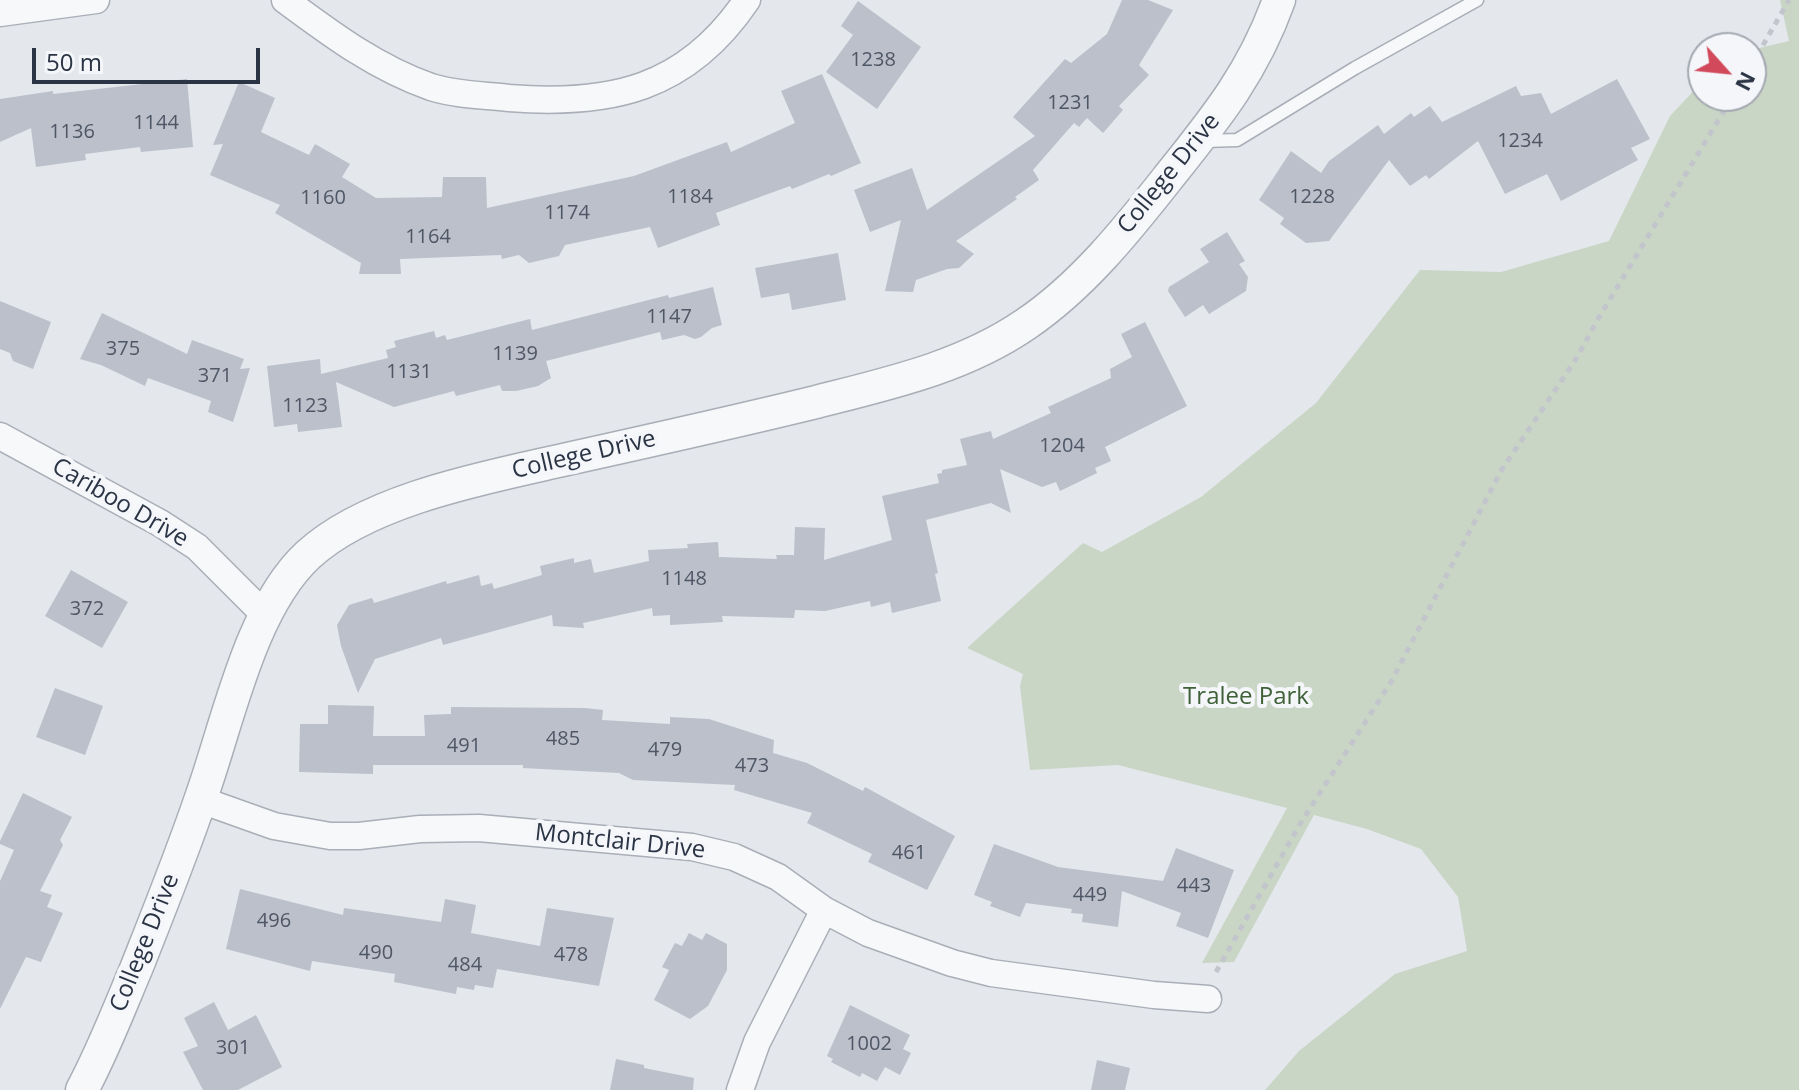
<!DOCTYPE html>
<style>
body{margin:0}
#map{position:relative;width:1799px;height:1090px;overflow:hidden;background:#e4e7ec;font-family:"Open Sans",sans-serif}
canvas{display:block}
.north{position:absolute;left:1687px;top:32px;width:80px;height:80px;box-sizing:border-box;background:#f4f6f9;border:2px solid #a4a8b1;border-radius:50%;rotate:117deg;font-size:22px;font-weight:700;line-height:32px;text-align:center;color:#2b3445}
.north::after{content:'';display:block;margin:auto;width:28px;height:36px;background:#d1495b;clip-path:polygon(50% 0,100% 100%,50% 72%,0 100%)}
.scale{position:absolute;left:32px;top:48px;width:228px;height:36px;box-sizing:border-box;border:4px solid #2b3445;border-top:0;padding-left:10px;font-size:24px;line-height:28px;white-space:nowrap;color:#2b3445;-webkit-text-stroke:6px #f4f6f9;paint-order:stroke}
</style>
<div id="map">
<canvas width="1799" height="1090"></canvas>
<div class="north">N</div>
<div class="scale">50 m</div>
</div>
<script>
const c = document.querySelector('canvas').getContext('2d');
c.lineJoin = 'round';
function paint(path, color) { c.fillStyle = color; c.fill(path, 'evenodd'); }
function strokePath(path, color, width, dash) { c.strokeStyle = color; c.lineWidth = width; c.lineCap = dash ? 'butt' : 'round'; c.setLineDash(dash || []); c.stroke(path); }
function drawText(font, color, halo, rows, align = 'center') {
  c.font = font + ' "Open Sans",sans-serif'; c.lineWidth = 8; c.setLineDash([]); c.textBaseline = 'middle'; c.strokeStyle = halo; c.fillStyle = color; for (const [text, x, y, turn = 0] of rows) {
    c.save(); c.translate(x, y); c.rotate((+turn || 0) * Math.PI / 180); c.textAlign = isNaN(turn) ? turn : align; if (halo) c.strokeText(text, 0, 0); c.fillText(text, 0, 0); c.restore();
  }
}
paint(new Path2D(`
 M1780,0H1799V1090H1265L1299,1051L1395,974L1467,951L1458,897L1421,849L1367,829L1314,815L1234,962L1202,963L1287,808L1118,765L1030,770L1020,686L1023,674L967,648L1083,543L1102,552L1201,497L1316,403L1420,270L1501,272L1609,241L1670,116L1703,81V96H1751V50L1789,41Z`), '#c9d6c5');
paint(new Path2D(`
 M1122,0H1148L1173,10L1139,65L1149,75L1119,106L1123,110L1103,133L1087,118L1079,127L1074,123L1033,170L1039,180L1015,197L1017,199L956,241L974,254L959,268L947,269L916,280L913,292L885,291L901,220L870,232L854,190L912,168L927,210L1035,136L1013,117L1065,59L1071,63L1107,34Z
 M858,1L921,47L877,109L826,72L853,35L841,26Z
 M822,74L861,163L831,176L829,174L792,189L790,186L716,213L720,225L658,248L650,227L565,245L559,256L529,263L519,255L502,259L501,255L400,259L401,274H359L361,263L275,213L280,205L210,175L223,144L213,145L239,82L275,98L261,132L309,155L315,144L350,164L342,177L376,198L442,197L443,177H486L487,208L634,176L727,142L731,152L795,123L781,91Z
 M187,79L193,147L141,152L140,147L85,154L86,160L36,167L31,128L0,142V99L53,91V94Z
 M1617,79L1650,139L1631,148L1638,160L1561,201L1547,174L1505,194L1478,141L1429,179L1426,175L1410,186L1389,160L1329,241L1306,243L1280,224L1284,218L1259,200L1291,151L1321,173L1329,161L1378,125L1384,134L1411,113L1414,117L1430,106L1442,122L1516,86L1521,96L1541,93L1551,114Z
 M1227,232L1245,261L1239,264L1248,277L1246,291L1209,314L1203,305L1185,317L1168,291L1169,287L1209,262L1200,249Z
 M838,253L846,300L792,310L789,293L761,298L755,268Z
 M713,287L722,325L712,328L701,337L695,339L684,335L662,340L660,332L546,361L551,378L538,386L516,391H502L500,385L456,396L454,391L394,407L336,382L342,427L298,432L297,424L274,427L267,366L320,359L321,374L388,358L386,350L396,347L394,341L434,331L436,338L445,335L447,340L530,319L532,330L668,295L669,298Z
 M0,301L51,322L33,369L13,361L10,353L0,349Z
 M102,313L187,354L192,340L244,359L240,369L250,368L233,422L208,412L211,401L148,378L145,386L101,365L80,359Z
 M1145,322L1187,406L1105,447L1111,461L1095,468L1097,473L1060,491L1056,482L1042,487L1000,469L1011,513L991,503L926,520L938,573L935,574L941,601L892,613L890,602L871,607L870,601L825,611L795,610L794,618L722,616L723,622L670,625V615L653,616L652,608L583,623L584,628L553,626L552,615L443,645L441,638L375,659L358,693L341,646L337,625L349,605L372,598L374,603L446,581L447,584L479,575L481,586L492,583L494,589L542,575L540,566L574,558V563L591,559L594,573L649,561L648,550L688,548L687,544L718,542L719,557L777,559L776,555H794L795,527L825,528L824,560L892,540L882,496L939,483L937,474L942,473V470L967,465L960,439L991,431L993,439L1051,413L1048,407L1111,378L1110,369L1132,357L1121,334Z
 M71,570L128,602L102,648L45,616Z
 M55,688L103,706L85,755L36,737Z
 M328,705L374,706L373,736H425L424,715L451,714V707L585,708L603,710L602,720L670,724V717L709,719L774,740L773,753L807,763L863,791L865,787L955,836L927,890L868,862L872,854L807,823L812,813L734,790L735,785L633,780L619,773L523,768V765H373V774L299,772L300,724H328Z
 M23,793L72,817L60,840L63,845L40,891L52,895L47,907L63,913L41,962L26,957L0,1009V881L14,850L0,844V841Z
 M994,844L1058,867L1163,881L1176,848L1234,870L1208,938L1176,926L1181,913L1122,891L1118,927L1082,922L1083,914L1071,913L1072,909L1026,903L1020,917L990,906L992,902L974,895Z
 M240,889L343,915L344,908L441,922L445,899L476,905L471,933L540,946L547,908L614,918L599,986L497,969L493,988L475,985L474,990L457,987L456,994L394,982L395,974L312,961L310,971L226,949Z
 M689,933L702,940L706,933L727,944V970L708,1006L690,1019L654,1000L669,970L662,967L675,943L682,946Z
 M214,1002L228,1030L256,1015L282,1067L238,1090H203L183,1052L198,1046L184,1018Z
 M850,1005L910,1035L903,1049L911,1053L900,1075L885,1067L877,1081L862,1073L860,1077L831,1062L833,1059L827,1056Z
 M616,1059L644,1065V1068L694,1078L693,1090H610Z
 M1097,1060L1130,1068L1125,1090H1091Z`), '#bbc0ca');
const service = new Path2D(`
 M1205,141L1237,140L1355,68L1477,0`);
const minor = new Path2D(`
 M285,0C331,34 376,68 431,87C456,95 483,95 509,98C611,106 687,89 747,0
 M0,13L96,0
 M0,436L160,523L197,547L265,615
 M201,800L274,826L330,836H359L420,829L479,828L692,847L734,857L778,877L824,910L868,933L952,963L991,973L1154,995L1208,999
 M740,1090L757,1042L824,910`);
const tertiary = new Path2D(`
 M82,1090C103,1051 119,1009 136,969C159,911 182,854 202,795C228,722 250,609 308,555C367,501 478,479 554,462C640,443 726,424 812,403C886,384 962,368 1026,324C1082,286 1126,231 1167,179C1215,119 1253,73 1279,0`);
strokePath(service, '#a9aeb7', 15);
strokePath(minor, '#a9aeb7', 29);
strokePath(tertiary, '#a9aeb7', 35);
strokePath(new Path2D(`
 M1751,66L1789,0
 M1216,972L1300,824L1391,682L1501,471L1576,359L1598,319L1733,96`), '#c2c5cb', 5, [6, 6]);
strokePath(service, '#f7f8fa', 12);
strokePath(minor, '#f7f8fa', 26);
strokePath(tertiary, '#f7f8fa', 32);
drawText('20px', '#4f5766', null, [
 ["1238",873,60],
 ["1231",1070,103],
 ["1144",156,123],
 ["1136",72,132],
 ["1234",1520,141],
 ["1184",690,197],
 ["1228",1312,197],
 ["1160",323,198],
 ["1174",567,213],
 ["1164",428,237],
 ["1147",669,317],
 ["375",123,349],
 ["1139",515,354],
 ["1131",409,372],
 ["371",215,376],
 ["1123",305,406],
 ["1204",1062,446],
 ["1148",684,579],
 ["372",87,609],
 ["485",563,739],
 ["491",464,746],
 ["479",665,750],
 ["473",752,766],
 ["461",909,853],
 ["443",1194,886],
 ["449",1090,895],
 ["496",274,921],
 ["490",376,953],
 ["478",571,955],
 ["484",465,965],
 ["1002",869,1044],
 ["301",233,1048]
]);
drawText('24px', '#2b3445', '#f4f6f9', [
 ["College Drive",1169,174,-51],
 ["College Drive",584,455,-13],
 ["Cariboo Drive",120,503,30],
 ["Montclair Drive",620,842,6],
 ["College Drive",145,943,-68]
]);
drawText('24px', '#3f6138', '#f4f6f9', [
 ["Tralee Park",1246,697]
]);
</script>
